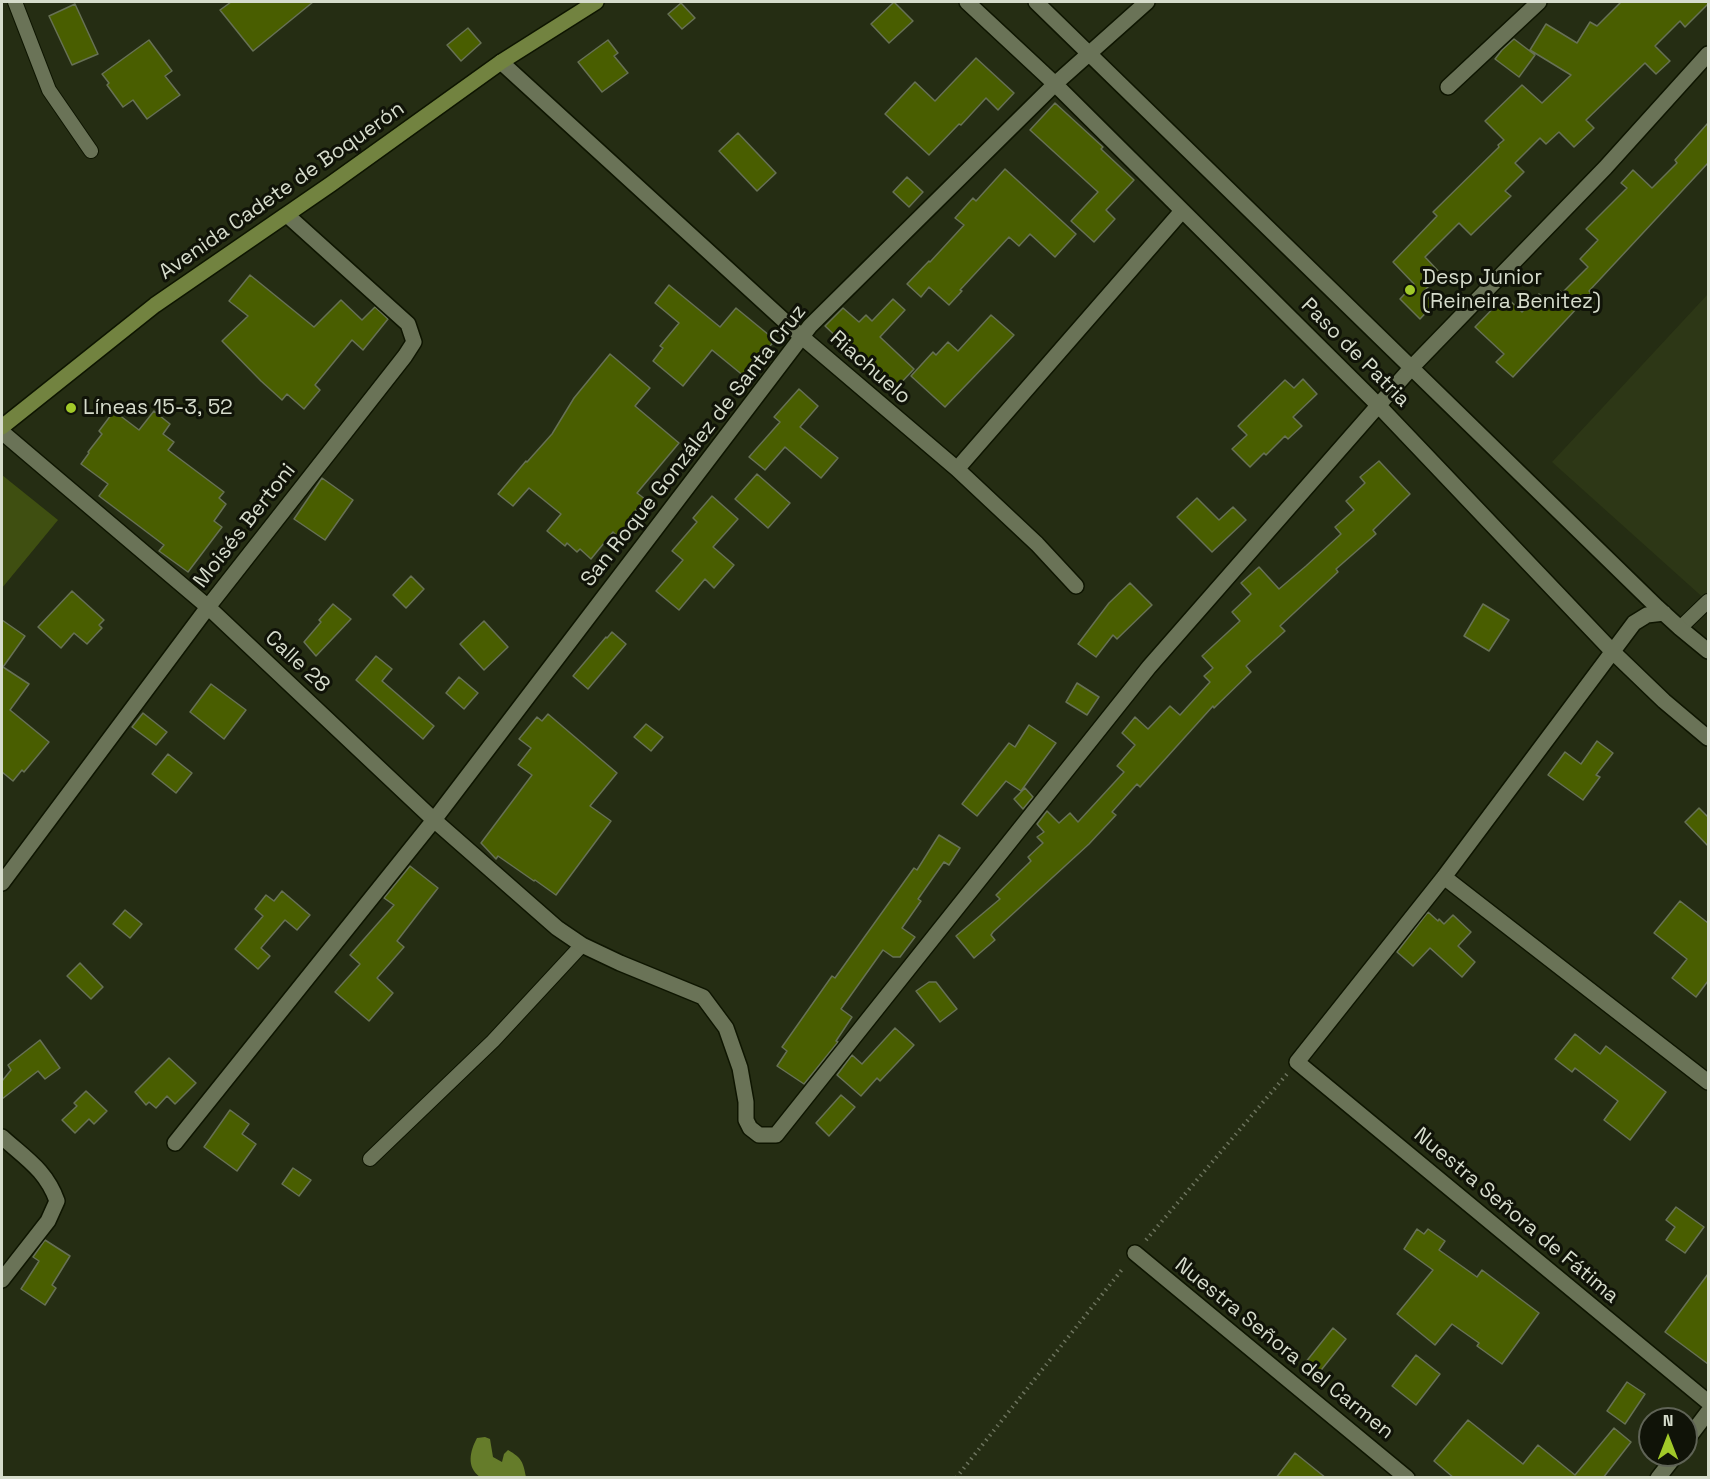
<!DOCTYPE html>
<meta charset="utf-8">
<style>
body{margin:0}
#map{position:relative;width:1710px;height:1479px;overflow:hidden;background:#252d13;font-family:"Space Grotesk",sans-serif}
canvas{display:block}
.frame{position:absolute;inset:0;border:3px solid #d6dccc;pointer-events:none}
.north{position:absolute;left:1638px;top:1407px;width:60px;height:60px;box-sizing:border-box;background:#101308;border:2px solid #5f6356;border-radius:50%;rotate:0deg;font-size:16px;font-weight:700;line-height:24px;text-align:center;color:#d6dccc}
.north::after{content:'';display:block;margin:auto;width:21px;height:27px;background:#a1c929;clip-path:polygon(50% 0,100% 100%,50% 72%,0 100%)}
</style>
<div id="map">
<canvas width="1710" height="1479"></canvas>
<div class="frame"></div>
<div class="north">N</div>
</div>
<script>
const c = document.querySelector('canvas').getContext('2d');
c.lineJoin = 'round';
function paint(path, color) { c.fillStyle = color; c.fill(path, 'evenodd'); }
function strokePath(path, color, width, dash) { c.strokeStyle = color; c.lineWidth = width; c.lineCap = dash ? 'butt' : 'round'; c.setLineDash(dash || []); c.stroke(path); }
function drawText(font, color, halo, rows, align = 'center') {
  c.font = font + ' "Space Grotesk",sans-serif'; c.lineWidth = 6; c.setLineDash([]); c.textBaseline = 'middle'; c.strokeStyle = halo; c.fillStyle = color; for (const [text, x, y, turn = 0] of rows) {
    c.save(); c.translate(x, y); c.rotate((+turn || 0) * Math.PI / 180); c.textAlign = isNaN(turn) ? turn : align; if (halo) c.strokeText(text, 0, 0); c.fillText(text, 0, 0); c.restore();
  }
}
paint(new Path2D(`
 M1708,294V602L1552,462Z`), '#2d3716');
paint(new Path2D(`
 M2,475L58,520L2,588Z`), '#3f4f11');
paint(new Path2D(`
 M485,1437L490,1439L493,1457L502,1462L504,1454L508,1450C522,1458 523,1462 526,1477H480C466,1467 470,1451 477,1438Z`), '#657c2a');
const building = new Path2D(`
 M231,2H313L253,51L220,10Z
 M894,2L913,21L889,43L871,24Z
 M1621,2H1708V4L1685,27L1680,21L1655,46L1670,61L1656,74L1645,63L1586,120L1594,128L1574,147L1559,132L1546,144L1540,138L1515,163L1524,172L1505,191L1511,196L1471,235L1459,223L1425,257L1441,274L1423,292L1434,304L1420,319L1400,299L1414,284L1393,262L1437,216L1433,212L1499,147L1498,145L1504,140L1485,121L1522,85L1542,103L1571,75L1530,50L1546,24L1577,43L1590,22L1597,26Z
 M681,3L695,18L682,29L668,14Z
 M75,4L98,54L72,65L49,16Z
 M468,28L481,43L461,61L447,45Z
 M1514,39L1535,55L1519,77L1495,59L1502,50Z
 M149,40L172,71L165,76L180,95L147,119L133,100L123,107L107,85L109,83L102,74Z
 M608,40L618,53L614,56L628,73L602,92L578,62Z
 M976,58L1014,93L998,110L986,98L961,125L959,124L929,155L885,114L915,82L935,101Z
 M1055,103L1103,147L1101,149L1134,180L1106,210L1115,219L1094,242L1071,221L1098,192L1030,130Z
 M1708,123V163L1589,291L1591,293L1513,377L1496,362L1504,354L1475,327L1505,296L1522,312L1539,294L1549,303L1560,291L1562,293L1588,267L1580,259L1598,240L1586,229L1627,188L1621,183L1633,170L1652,188L1677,163L1675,160Z
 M738,133L776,173L757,191L719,151Z
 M1005,169L1076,234L1055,257L1030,234L1019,246L1009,237L960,290L962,291L949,305L929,287L921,297L907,284L929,261L930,262L964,225L955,218L973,198L976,201Z
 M907,177L923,192L909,207L893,192Z
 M250,275L314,327L341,300L362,320L375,307L388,319L363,350L352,340L315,385L320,390L304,409L287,394L282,400L261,381L222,341L248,316L229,301Z
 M669,285L720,327L736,308L775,340L745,377L712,350L683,386L653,361L663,348L660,346L679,323L655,303Z
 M893,299L905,310L880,337L914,369L897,387L863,356L860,359L825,326L843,308L859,322L866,315L872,321Z
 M991,315L1014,335L945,407L911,376L933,352L936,355L948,342L958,351Z
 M610,354L650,388L635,406L679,443L637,493L645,499L633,514L636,516L618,537L613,532L591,559L580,549L577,552L567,543L565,546L547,531L561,514L529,488L513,506L498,494L526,461L527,462L552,434L574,398Z
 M1303,379L1317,394L1293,417L1302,426L1288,439L1285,436L1266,455L1264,453L1250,467L1232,449L1247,435L1238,426L1285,380L1294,388Z
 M799,389L818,406L800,427L838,458L821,478L785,447L765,470L749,457L780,422L774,417Z
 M114,411L139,430L154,411L170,424L163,434L174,442L168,450L224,492L219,498L226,504L214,521L222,527L188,572L159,551L164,545L99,496L108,484L81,464L89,453L88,452L102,434L99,431Z
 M1379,461L1410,494L1373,530L1376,534L1336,569L1338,572L1280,626L1285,631L1246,666L1251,672L1214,708L1213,706L1140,787L1137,784L1112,812L1116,815L1089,844L993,932L991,935L995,940L974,958L956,936L1000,899L996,895L1031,861L1028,857L1043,843L1037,837L1044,832L1037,824L1047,811L1059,823L1070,813L1078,822L1124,772L1117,766L1135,745L1122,733L1135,717L1148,729L1170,706L1180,715L1210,682L1204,676L1213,668L1202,656L1240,621L1232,612L1251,594L1241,583L1259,567L1279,589L1306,566L1341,534L1335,527L1354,510L1346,501L1365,483L1360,477Z
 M757,474L790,503L768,528L735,499Z
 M322,478L353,500L325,540L294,519Z
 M712,496L738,519L713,547L734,565L714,588L705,579L679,610L656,591L683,560L672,551L697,522L693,518Z
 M1197,498L1219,520L1233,507L1246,520L1212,552L1177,517Z
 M411,576L424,589L406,608L393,595Z
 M1130,583L1152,605L1117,639L1113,635L1096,657L1078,644L1109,603Z
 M72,591L104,620L99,625L102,628L87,644L74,633L61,648L38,627Z
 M333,604L351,619L316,656L304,642L321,622L319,620Z
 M1483,604L1509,620L1489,651L1464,636Z
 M2,620L25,636L3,667L29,684L10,710L49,742L24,772L22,770L13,781L2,772Z
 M484,621L508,647L484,670L460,644Z
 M612,632L626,644L588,689L573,676L606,637L607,638Z
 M376,656L392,669L382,681L434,726L423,739L356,680Z
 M459,677L478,693L464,709L446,693Z
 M1077,683L1099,697L1087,715L1066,702Z
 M211,684L246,710L224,739L190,712Z
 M143,713L167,732L156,745L132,727Z
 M548,714L617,773L590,806L611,821L556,895L535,880L534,881L498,856L496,859L481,843L532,775L518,765L531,748L519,739L537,717L542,721Z
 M646,724L663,737L651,751L634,737Z
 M1029,725L1056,743L1021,791L1006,781L977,816L962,804L1009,743L1015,747Z
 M1597,741L1613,753L1596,775L1600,777L1583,800L1548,775L1565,752L1581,764Z
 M168,754L192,773L176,793L152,774Z
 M1025,788L1033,797L1023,809L1014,799Z
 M1699,808L1708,817V846L1685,822Z
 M939,835L960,848L949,865L944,862L918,899L921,901L902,928L915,937L900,957H893L883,950L841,1009L852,1017L836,1041L838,1042L804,1084L777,1066L787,1051L782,1047L832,976L835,978L914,868L917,870Z
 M410,866L438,888L397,941L404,947L377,978L393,993L369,1021L335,992L360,964L350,955L394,905L384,898Z
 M282,891L310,915L297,930L285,920L261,948L270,956L258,969L235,949L263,916L255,909L266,895L274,901Z
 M1680,901L1708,923V981L1696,997L1672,978L1687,959L1654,933Z
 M125,910L142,924L130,938L113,924Z
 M1428,912L1438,921L1439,919L1444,924L1453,915L1471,932L1458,946L1475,962L1462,977L1430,948L1413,966L1397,952Z
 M80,963L103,987L91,999L67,976Z
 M929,982H936L957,1009L940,1022L916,991Z
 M895,1028L914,1045L880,1081L877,1078L861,1096L837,1075L852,1055L862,1064Z
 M1575,1034L1600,1054L1606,1046L1666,1092L1630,1140L1604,1120L1618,1101L1575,1068L1572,1072L1555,1059Z
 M40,1040L60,1068L45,1079L38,1071L2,1099V1081L11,1070L8,1065Z
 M169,1058L196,1083L175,1104L167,1096L156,1108L149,1102L146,1105L135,1092Z
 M86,1091L107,1111L94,1124L89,1119L75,1133L62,1120L77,1106L74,1103Z
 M841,1095L855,1107L829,1136L816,1123Z
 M230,1110L249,1124L242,1134L256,1144L237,1171L204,1147Z
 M293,1168L311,1180L299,1196L282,1184Z
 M1676,1207L1704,1227L1685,1253L1666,1240L1675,1227L1666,1220Z
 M1417,1229L1424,1234L1428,1229L1445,1241L1439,1250L1477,1277L1482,1270L1539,1313L1502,1364L1477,1346L1479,1343L1452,1324L1435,1345L1397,1314L1433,1270L1404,1249Z
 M45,1240L70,1256L52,1285L56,1288L45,1305L21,1289L39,1261L33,1257Z
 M1708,1274V1364L1665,1332Z
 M1333,1328L1346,1339L1318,1374L1305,1363Z
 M1416,1355L1440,1374L1416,1405L1392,1386Z
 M1627,1382L1645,1394L1625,1424L1607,1411Z
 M1468,1420L1523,1464L1538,1445L1575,1475L1614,1428L1631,1442L1603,1478H1454L1434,1461Z
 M1295,1453L1326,1478H1276Z`);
paint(building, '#495e00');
strokePath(building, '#677155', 1.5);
const service = new Path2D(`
 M15,2L49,90L91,151
 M1680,628L1708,601
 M370,1159L493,1041L582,945`);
const minor = new Path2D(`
 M967,2L1055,84L1378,405L1613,652L1664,701L1708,738
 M1036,2L1657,607L1680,628L1708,651
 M501,62L802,337L957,469L1037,544L1076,586
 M1448,87L1539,2
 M2,432L208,607L434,820L557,928L582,945L620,963L703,997L726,1028L740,1068L746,1102V1120L750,1128L759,1135H776L1149,667L1412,367L1605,168L1708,54
 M957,469L1182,211
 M1664,613L1647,615L1634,623L1444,877L1297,1062L1708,1402
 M1444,877L1708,1082
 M2,883L208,607L405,356L414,342L408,324L287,215
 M2,1137C25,1158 46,1170 57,1201L48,1221L2,1280
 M175,1143L434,820L810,326L1055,84L1147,2
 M1135,1253L1407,1478
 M1686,1441L1708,1412
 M1658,1478L1676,1455`);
const secondary = new Path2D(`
 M2,427L155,305L331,184L501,62L596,2`);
strokePath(service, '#0e1500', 16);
strokePath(minor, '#0e1500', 18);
strokePath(secondary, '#0e1500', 18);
strokePath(new Path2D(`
 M1146,1240L1287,1074
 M956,1478L1124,1267`), '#6d745e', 4, [1.5, 4.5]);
strokePath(service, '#6a7357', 14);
strokePath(minor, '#6a7357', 15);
strokePath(secondary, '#728340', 15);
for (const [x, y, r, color] of [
 [1410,290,6,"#a1c929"],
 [71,408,6,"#a1c929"]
]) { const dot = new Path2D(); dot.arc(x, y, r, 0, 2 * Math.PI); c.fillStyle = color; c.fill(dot); strokePath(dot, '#101308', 2); }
drawText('21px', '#d6dccc', '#101308', [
 ["Avenida Cadete de Boquerón",282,191,-35],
 ["Paso de Patria",1355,353,45],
 ["Riachuelo",870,368,41],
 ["San Roque González de Santa Cruz",694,446,-52],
 ["Moisés Bertoni",245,526,-52],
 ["Calle 28",297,662,43],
 ["Nuestra Señora de Fátima",1516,1216,40],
 ["Nuestra Señora del Carmen",1284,1349,39]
]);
drawText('21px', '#d6dccc', '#101308', [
 ["Desp Junior",1422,278],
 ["(Reineira Benitez)",1422,302],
 ["Líneas 15-3, 52",83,408]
], 'left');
</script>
